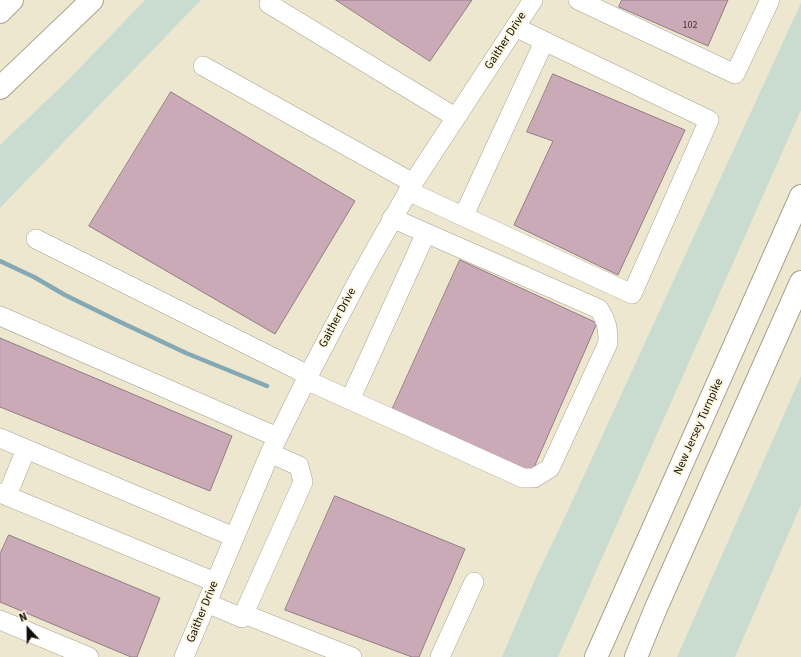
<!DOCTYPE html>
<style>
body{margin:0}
#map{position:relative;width:801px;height:657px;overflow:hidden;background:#eee7d0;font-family:"Source Sans 3",sans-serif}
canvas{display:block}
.north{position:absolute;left:8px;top:609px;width:40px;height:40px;-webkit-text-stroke:3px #fbf4dd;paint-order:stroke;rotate:338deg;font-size:11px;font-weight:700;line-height:16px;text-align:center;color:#110e07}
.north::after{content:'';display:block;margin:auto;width:14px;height:18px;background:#110e07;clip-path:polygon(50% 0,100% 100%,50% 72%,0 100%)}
</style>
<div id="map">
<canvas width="801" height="657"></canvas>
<div class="north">N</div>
</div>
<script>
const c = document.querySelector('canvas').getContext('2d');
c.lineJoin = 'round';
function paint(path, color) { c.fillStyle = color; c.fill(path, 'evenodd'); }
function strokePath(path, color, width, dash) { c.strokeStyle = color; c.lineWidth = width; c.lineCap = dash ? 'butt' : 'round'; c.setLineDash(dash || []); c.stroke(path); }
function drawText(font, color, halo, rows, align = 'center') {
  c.font = font + ' "Source Sans 3",sans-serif'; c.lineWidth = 3.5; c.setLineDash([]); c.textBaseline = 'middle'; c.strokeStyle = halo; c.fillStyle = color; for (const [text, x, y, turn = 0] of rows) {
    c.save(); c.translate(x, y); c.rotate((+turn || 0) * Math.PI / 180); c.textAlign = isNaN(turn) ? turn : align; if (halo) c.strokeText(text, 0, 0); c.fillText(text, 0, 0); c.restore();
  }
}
paint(new Path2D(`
 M145,0H201L0,208V145L68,80Z
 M801,3V110L558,657H502L536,577L564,519Z
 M801,376V505L735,657H677Z`), '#cadccf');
strokePath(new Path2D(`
 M0,261L34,277L65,295L116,320L186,353L267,386`), '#85a9b4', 4.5);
const building = new Path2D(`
 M336,0H472L430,61Z
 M622,0H728L708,46L619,7Z
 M553,74L685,130L618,275L514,225L553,141L527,132Z
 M171,92L355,201L275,334L89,226Z
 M460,260L597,323L532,472L392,410Z
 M0,338L232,436L210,491L0,407Z
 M335,496L465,549L419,657H412L285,610Z
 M9,535L160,598L137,657H131L0,602V554Z`);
paint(building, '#cbaab7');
strokePath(building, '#927c85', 1);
const minor = new Path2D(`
 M272,0L269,4L455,117
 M578,0L735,74L770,0
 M203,66L413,183
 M408,191L632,294L709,120L515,27
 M464,215L544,42
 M36,239L308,375
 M0,316L277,437
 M306,380L523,478H534L550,468L608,343C608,328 607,322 599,309L392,218
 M350,400L426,233
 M0,438L234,537
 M0,493L215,582
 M7,496L26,449
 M207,603L242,618L303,482L299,466L270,453
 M244,614L352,657
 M0,620L89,657
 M184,657L270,453L306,380L361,275L413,183L533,0
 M440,657L474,582`);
const highway = new Path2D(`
 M0,12L12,0
 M0,88L92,0
 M596,657L801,196
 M636,657L656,608L801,282`);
strokePath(minor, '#a9a28d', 20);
strokePath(highway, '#a9a28d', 24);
strokePath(minor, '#fff', 19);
strokePath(highway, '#fff', 22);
drawText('10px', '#403533', null, [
 ["102",690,26]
]);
drawText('12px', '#110e07', '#fbf4dd', [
 ["Gaither Drive",506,41,-57],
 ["Gaither Drive",338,318,-62],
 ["New Jersey Turnpike",699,427,-66],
 ["Gaither Drive",203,612,-68]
]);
</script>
